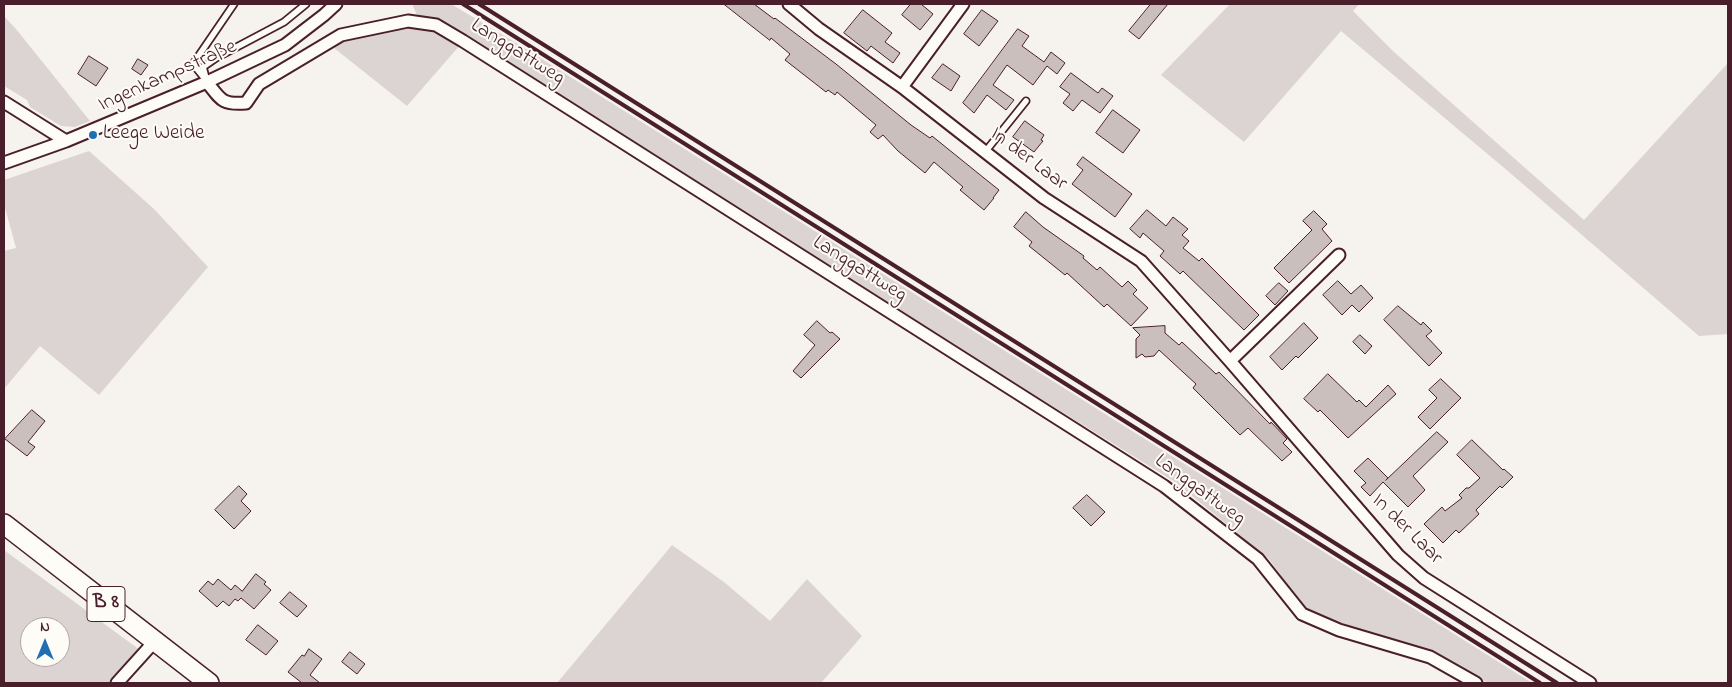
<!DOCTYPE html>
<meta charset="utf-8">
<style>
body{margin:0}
#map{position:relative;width:1732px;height:687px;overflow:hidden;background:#f6f3ef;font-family:"Indie Flower",sans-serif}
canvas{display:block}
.frame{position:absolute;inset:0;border:5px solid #4a1f2b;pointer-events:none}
.north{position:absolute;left:20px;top:617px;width:50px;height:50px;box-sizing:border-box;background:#fdfcf7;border:1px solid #b5a4a5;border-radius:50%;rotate:0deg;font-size:14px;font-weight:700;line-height:20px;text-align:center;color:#4a1f2b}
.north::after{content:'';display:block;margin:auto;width:18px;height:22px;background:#1f6fb2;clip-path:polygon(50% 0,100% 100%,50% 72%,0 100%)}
</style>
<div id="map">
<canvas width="1732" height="687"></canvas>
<div class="frame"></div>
<div class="north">N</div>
</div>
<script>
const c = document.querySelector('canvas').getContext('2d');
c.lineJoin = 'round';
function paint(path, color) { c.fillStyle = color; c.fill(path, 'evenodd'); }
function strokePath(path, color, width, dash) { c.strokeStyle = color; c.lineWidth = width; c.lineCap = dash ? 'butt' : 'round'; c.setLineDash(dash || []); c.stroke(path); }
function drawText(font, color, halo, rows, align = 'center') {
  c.font = font + ' "Indie Flower",sans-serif'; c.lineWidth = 4; c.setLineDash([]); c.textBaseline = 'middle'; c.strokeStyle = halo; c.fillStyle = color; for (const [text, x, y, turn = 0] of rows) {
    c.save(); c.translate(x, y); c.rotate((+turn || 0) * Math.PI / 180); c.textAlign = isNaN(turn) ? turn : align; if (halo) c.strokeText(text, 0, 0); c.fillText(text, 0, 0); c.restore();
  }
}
paint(new Path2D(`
 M412,4H451L518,44L1532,683H1488L1437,653L1366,632L1304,608L1269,559L1175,482L1041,399L468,36L407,106L334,48L340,41L417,15Z
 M1230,4H1359L1353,11L1394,52L1584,220L1728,63V334L1699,336L1509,172L1341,31L1244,142L1161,75Z
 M4,16L16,29L90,121L75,127L61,126L30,107L27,100L4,86Z
 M89,151L154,209L208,267L99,395L40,346L4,389V251L16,248L4,204V180Z
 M672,545L724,582L770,621L807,579L862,636L821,683H557Z
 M4,550L144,653L117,683H4ZM30,627H60V657H30Z`), '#dcd4d2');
const building = new Path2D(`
 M724,4H754L774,19L775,18L836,64L911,125L930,138L932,136L984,178L999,190L993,198H994L984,210L960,190L963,187L934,162L925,173L898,151L883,135L878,139L870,132L876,125L837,92L835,95L828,90L826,92L785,60L790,54L771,38L770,40Z
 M911,4H921L933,14L920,30L902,15Z
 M1151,4H1168L1139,39L1129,31Z
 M863,10L892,33L885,42L900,53L893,63L871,46L867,51L844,33Z
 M982,10L998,21L979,46L964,34Z
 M1018,29L1029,36L1022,46L1044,62L1051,52L1065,63L1057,74L1047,66L1033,85L1007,65L993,85L1014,100L1006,110L987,95L974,113L963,103Z
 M89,56L108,68L96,86L78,74Z
 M138,59L148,65L141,75L132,69Z
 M943,64L960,76L951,91L932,78Z
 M1071,73L1098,93L1102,88L1113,96L1100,113L1082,100L1073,111L1063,103L1070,94L1060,87Z
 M1113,110L1140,130L1123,153L1096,133Z
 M1025,121L1044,135L1041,140L1043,141L1034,152L1013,137Z
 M1083,157L1132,194L1115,217L1072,184L1083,170L1077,165Z
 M1147,210L1166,226L1173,217L1188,229L1182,235L1189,241L1183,248L1199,261L1202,258L1259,315L1244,330L1183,271L1180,274L1160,256L1164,251L1143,233L1140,238L1130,229Z
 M1314,211L1327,224L1322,229L1332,241L1289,283L1274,268L1312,230L1303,221Z
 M1026,212L1043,227L1084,256L1083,258L1097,270L1100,267L1122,287L1128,281L1137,290L1133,294L1148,308L1131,326L1107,304L1104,307L1067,273L1065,275L1029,246L1032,242L1014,227Z
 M1338,281L1351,294L1361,285L1373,298L1359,312L1352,305L1342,315L1323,295Z
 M1279,283L1288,291L1275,305L1266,296Z
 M1398,306L1421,325L1423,322L1432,331L1426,336L1442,353L1429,366L1384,320Z
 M817,321L830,333L832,332L840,339L801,378L793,371L815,345L804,335Z
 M1304,323L1318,338L1298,358L1296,356L1282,370L1270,357Z
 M1165,326V333L1179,345L1182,342L1216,374L1219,372L1270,424L1271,422L1287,439L1283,443L1292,452L1282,461L1248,428L1240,435L1193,388L1196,384L1159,350L1154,356L1145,357L1142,354L1136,358V339L1140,335L1133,328Z
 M1360,335L1372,346L1365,354L1353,342Z
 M1328,374L1357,402L1359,400L1366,407L1388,385L1396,394L1348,438L1320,410L1318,412L1304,399Z
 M1441,379L1461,398L1430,429L1418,417L1437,398L1429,390Z
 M32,410L45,421L28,442L35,447L27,456L5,439Z
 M1437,432L1448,442L1413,476L1425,490L1408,507L1383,482L1370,496L1361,487L1366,483L1354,471L1368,458L1388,478L1386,480Z
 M1472,440L1503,470L1504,469L1513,477L1502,488L1500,486L1476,510L1479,514L1459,533L1456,530L1443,543L1424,524L1442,507L1445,511L1462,498L1459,495L1466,488H1469L1480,478L1457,455Z
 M239,486L247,494L241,501L251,511L234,529L215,510Z
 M1087,495L1105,512L1091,526L1073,508Z
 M256,574L266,582L264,584L271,590L254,609L241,598L238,601L235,599L229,606L223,601L217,607L199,591L208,581L213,585L218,579L231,590L235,585L242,591Z
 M290,592L307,606L297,617L280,603Z
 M258,625L278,641L266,655L246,640Z
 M309,649L322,659L310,675L320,683H302L288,672L302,655L304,656Z
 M350,652L365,664L357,674L342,662Z`);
paint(building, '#cbbfbe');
strokePath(building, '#4a1f2b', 1);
const lane = new Path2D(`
 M205,79L193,64L234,4
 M207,82L203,67L216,58L284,22L306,4
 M985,152L1026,101`);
const street = new Path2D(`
 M789,4L819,29L902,87L1044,198L1141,261L1230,361L1398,555L1424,578L1590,683
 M207,82C221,100 222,105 246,103L259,84L341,35L408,21L436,25L463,41L1164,486L1258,559L1302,614L1339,630L1430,657L1476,683
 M902,87L963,4
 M4,102L66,141
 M4,163L66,141L207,82L285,45L324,15L336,4
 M1230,361L1339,255
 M117,683L154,642`);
const primary = new Path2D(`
 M4,524L209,683`);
strokePath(lane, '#4a1f2b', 9);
strokePath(street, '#4a1f2b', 15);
strokePath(primary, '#4a1f2b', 22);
strokePath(lane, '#fdfcf7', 5.5);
strokePath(street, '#fdfcf7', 11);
strokePath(primary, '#fdfcf7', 19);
strokePath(new Path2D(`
 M463,4L1540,683
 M479,4L1557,683`), '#4a1f2b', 4);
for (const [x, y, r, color] of [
 [93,135,5,"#1f6fb2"]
]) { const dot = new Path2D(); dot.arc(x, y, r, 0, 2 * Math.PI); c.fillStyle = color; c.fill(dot); strokePath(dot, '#fdfcf7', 2); }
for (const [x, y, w] of [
 [106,604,38]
]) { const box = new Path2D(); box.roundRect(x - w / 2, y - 17.5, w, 35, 4); c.fillStyle = '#fdfcf7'; c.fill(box); strokePath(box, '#4a1f2b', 1); }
drawText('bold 20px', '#4a1f2b', null, [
 ["B 8",106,604]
]);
drawText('21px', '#4a1f2b', '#fdfcf7', [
 ["Langgattweg",517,53,32],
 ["Ingenkampstraße",168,77,-24],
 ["In der Laar",1028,160,37],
 ["Langgattweg",859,270,32],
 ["Langgattweg",1199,491,36],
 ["In der Laar",1406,530,45]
]);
drawText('21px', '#4a1f2b', '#fdfcf7', [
 ["Leege Weide",103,135]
], 'left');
</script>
